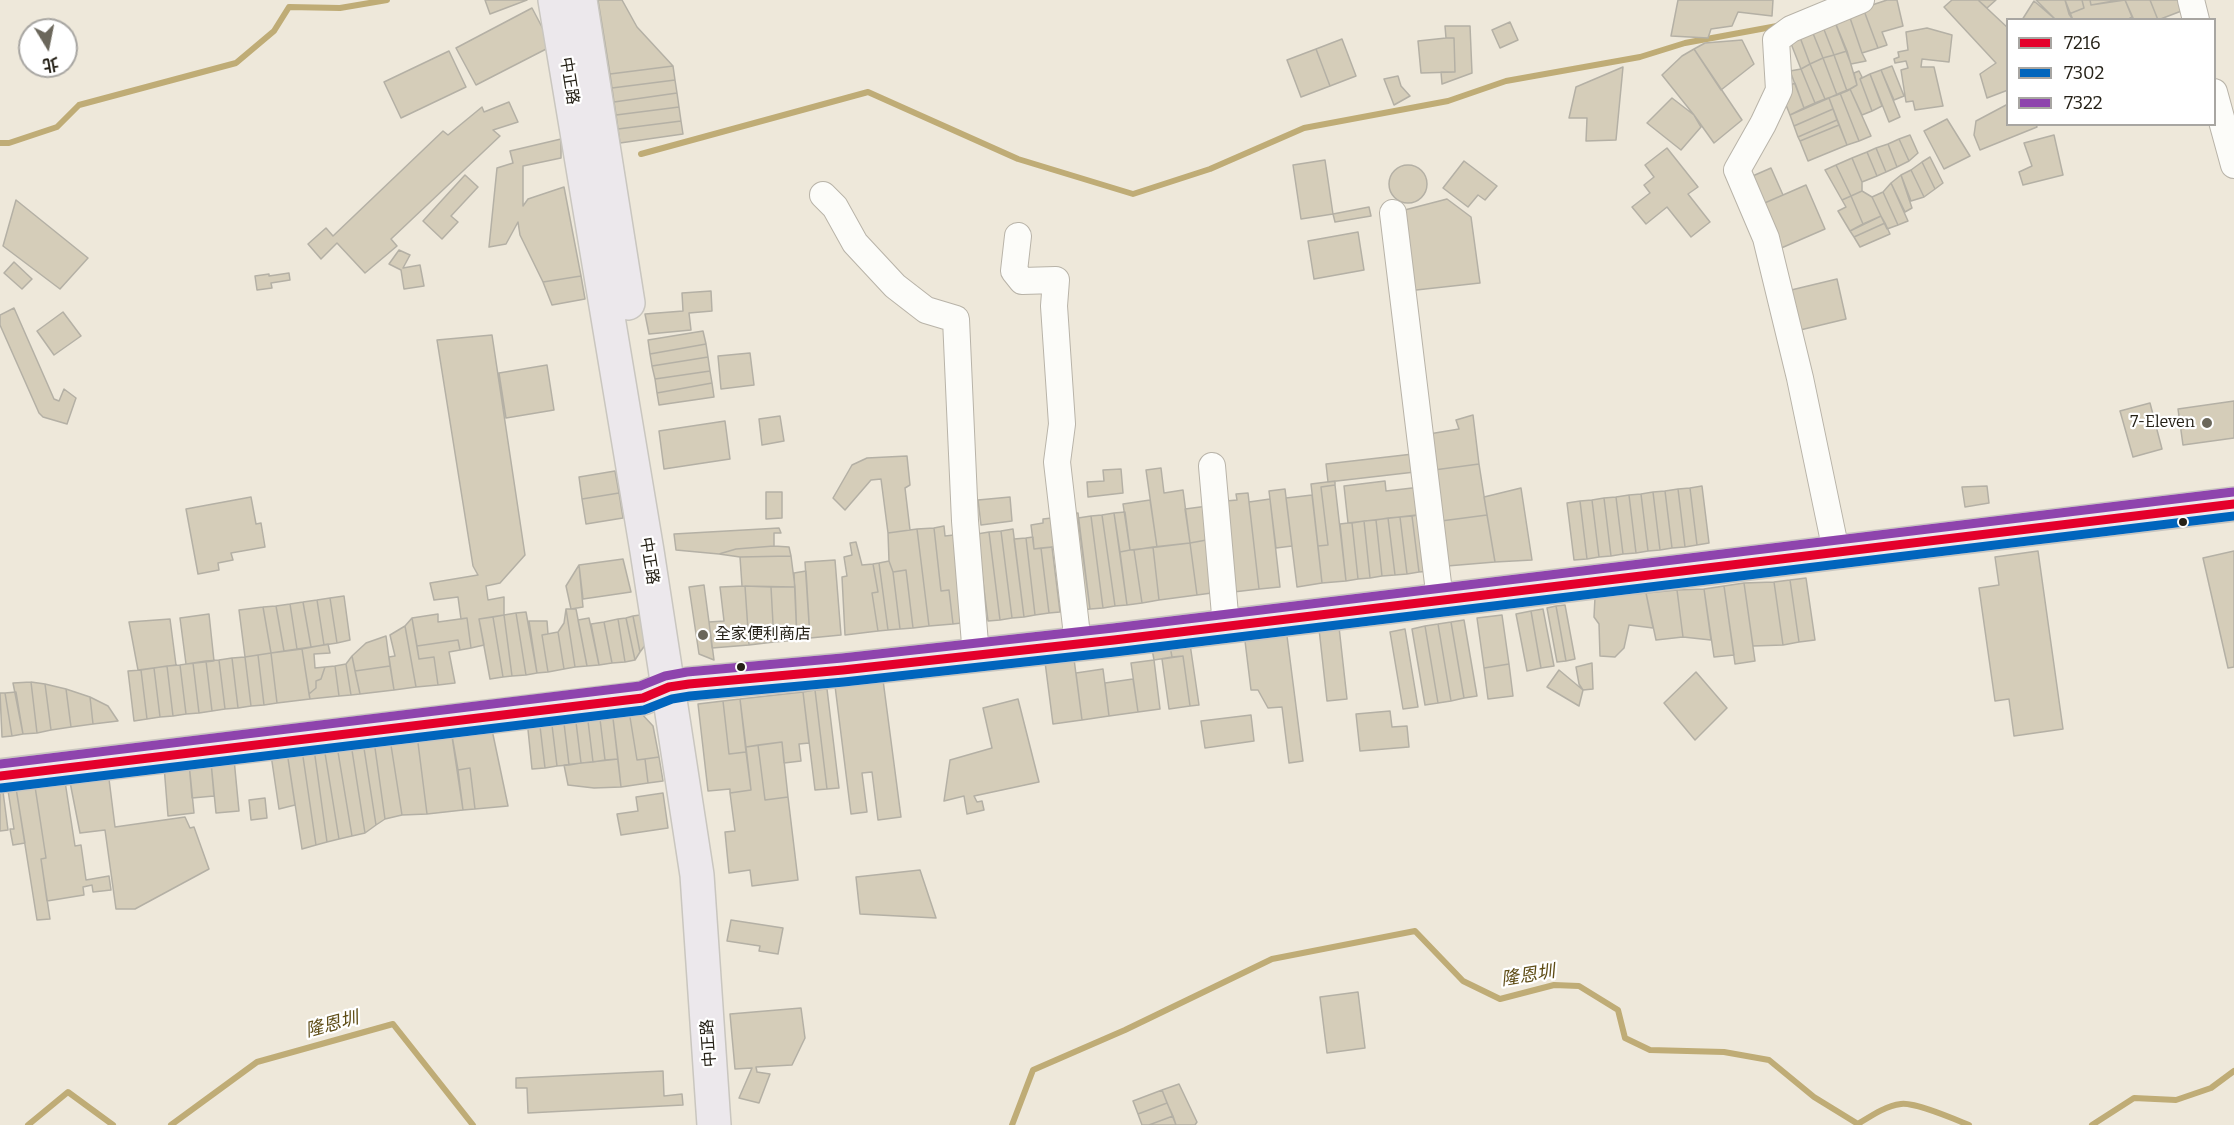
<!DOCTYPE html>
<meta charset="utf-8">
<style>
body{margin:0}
#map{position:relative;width:2234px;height:1125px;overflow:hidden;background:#eee8da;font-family:Bitter,"Noto Sans TC",serif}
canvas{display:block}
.legend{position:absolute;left:2006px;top:18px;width:210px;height:108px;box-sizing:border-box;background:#fff;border:2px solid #a8a6a2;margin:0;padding:8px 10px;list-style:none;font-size:18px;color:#252117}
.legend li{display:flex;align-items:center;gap:12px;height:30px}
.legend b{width:30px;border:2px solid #a8a6a2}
.north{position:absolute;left:18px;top:18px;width:60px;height:60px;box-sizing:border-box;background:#fff;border:2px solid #a8a6a2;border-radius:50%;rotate:170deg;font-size:16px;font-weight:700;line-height:24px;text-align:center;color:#252117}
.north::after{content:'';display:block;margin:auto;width:21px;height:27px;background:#6b675b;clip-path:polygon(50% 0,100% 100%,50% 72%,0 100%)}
</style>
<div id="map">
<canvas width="2234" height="1125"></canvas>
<ul class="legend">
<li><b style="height:8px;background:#e4002b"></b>7216</li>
<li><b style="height:8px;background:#0065bd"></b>7302</li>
<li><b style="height:8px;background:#8e44ad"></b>7322</li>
</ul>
<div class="north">北</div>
</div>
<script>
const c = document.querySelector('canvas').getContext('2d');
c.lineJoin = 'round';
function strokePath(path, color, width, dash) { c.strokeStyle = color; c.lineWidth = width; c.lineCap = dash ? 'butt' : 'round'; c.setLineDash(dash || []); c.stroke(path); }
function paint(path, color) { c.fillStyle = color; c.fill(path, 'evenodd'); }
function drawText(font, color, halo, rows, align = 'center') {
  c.font = font + ' Bitter,"Noto Sans TC",serif'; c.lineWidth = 4.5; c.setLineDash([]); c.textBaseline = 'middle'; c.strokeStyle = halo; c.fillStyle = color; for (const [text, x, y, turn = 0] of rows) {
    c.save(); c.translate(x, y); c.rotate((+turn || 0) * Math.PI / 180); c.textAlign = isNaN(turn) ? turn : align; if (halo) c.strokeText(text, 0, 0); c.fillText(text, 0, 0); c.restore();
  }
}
strokePath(new Path2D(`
 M0,143H9L57,127L79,105L236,63L274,31L289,7L340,8L387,0
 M641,154L868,92L1018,159L1133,194L1210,169L1304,128L1448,101L1506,81L1640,57L1685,43L1777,26
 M28,1125L68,1092L113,1125
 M171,1125L257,1062L393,1024L473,1125
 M1012,1125L1033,1070L1125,1030L1272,959L1415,931L1463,981L1500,999L1554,985L1579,986L1618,1010L1625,1038L1650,1050L1724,1052L1769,1060L1814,1097L1858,1124C1871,1116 1885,1106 1901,1104C1915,1102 1954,1119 1969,1125
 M2092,1125L2134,1098L2176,1100L2211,1088L2234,1071`), '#bfac76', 6);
const building = new Path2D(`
 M485,0H527L490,14Z
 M598,0H622L637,27L673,66L610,74Z
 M1678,0H1773L1772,16L1738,12L1732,26L1711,29L1708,38L1671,36Z
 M1887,0H1897L1903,26L1882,32L1887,45L1878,48L1863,8Z
 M1952,0H1978L2008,28V90L1987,98L1980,74L1996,63L1944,7Z
 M1978,0H1996L1987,8Z
 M2036,0H2065L2073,20H2056Z
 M2065,0H2082L2084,8L2069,14Z
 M2082,0H2090L2091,5L2125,0L2132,17L2127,20H2073L2069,14L2084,8Z
 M2090,0H2119L2091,5Z
 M2125,0H2150L2158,20H2134Z
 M2150,0H2180L2184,10L2158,20Z
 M2034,1L2056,20H2022Z
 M532,8L552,46L476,85L456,48Z
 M1863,8L1878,48L1862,53L1848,12Z
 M1848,12L1862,53L1866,61L1851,64L1833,17Z
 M1833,17L1847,51L1834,55L1821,22Z
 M1510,22L1518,40L1500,48L1492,30Z
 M1821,22L1834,55L1823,58L1810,26Z
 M1445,26H1470L1472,73L1442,84L1441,72H1455L1454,38H1446Z
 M1810,26L1823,58L1810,64L1798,32Z
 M1927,28L1952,35L1949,62L1922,59L1921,67H1934L1943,106L1915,110L1913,101L1906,102L1901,70L1908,68L1906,61L1895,63L1894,59L1899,57L1898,52L1908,50L1906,32Z
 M1798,32L1810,64L1801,69L1788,36Z
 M1446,38H1454L1455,72L1421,73L1418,41Z
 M1342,39L1356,76L1330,86L1316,49Z
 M1742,40L1754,64L1721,90L1694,49L1705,43Z
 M1316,49L1330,86L1301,97L1287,60Z
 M1694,49L1742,120L1714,143L1694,115L1662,75L1682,56Z
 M449,51L466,87L401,118L384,82Z
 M1847,51L1857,85L1847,91L1834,55Z
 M1834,55L1847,91L1837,95L1823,58Z
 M1823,58L1837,95L1825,99L1810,64Z
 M1810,64L1825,99L1815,103L1801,69Z
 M673,66L675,80L612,88L610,74Z
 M1892,66L1904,96L1894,100L1881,70Z
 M1623,67L1616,140L1586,141L1587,118H1569L1576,87Z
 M1801,69L1815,103L1804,108L1790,71Z
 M1881,70L1900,117L1889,122L1870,74Z
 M1859,71L1862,77L1860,79L1872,111L1862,115L1850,89L1857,85L1854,73Z
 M1870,74L1882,106L1872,111L1860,79Z
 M1398,76L1401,86L1410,96L1394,105L1384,79Z
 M675,80L677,93L614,102L612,88Z
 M1795,83L1804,108L1790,115L1780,90Z
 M1850,89L1871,136L1859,141L1840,93Z
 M677,93L679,107L616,115L614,102Z
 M1840,93L1859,141L1847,145L1829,98Z
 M1672,98L1694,115L1701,127L1681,150L1647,123Z
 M1829,98L1833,109L1794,126L1790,115Z
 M509,102L518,122L493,130L500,136L391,239L397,246L365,273L337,243L321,259L308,244L326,228L333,236L443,131L448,135L482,107L484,112Z
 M2008,104V124H2036L2037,127L1980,150L1974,135L1976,121Z
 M679,107L681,121L618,129L616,115Z
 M1833,109L1837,120L1798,137L1794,126Z
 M1947,119L1970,156L1944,169L1924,131Z
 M1837,120L1839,125L1800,141L1798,137Z
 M681,121L683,134L620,143L618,129Z
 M1839,125L1847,145L1808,161L1800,141Z
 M1910,135L1918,153L1909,161L1899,139Z
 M2054,135L2063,175L2023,185L2019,172L2032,166L2024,143Z
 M561,139V158L523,166V206L528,199L564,187L581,276L543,282L520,235L518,222L506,244L489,247L497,168L513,163L510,151Z
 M1899,139L1909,161L1897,167L1888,144Z
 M1888,144L1897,167L1886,172L1876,148Z
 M1667,148L1698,187L1688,194L1710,222L1691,237L1667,207L1646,224L1632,207L1650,193L1644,185L1654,177L1645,165Z
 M1876,148L1886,172L1877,176L1867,152Z
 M1867,152L1877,176L1862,182L1852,158Z
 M1930,157L1943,183L1935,189L1922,162Z
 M1852,158L1862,182V191L1851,196L1836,165Z
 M1325,160L1333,214L1301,219L1293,165Z
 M1464,161L1497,186L1485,200L1478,195L1468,207L1443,188Z
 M1922,162L1935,189L1924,197L1911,170Z
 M1836,165L1851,196L1842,200L1825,170Z
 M1389 184a19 19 0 1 1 38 0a19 19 0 1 1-38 0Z
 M1771,168L1783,195L1760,205L1748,178Z
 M1911,170L1924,197L1911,201L1901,175Z
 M465,175L478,187L451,216L458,222L442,239L423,221Z
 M1901,175L1912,208L1905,212L1891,183Z
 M1891,183L1908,221L1898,225L1883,192Z
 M1806,185L1825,229L1779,249L1760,205Z
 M1862,191L1872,197L1881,216L1863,224L1851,196Z
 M1883,192L1898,225L1887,229L1872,197Z
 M1851,196L1863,224L1850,231L1838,211L1846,207L1842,200Z
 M1447,199L1471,217L1480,283L1407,291L1397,212Z
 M16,200L88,258L60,289L3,246Z
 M1369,207L1371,216L1335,222L1333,214Z
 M1881,216L1885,223L1854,237L1850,231Z
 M1885,223L1890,234L1860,247L1854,237Z
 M1358,232L1364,270L1314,279L1308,241Z
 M399,250L410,255L403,268L420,265L424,286L404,289L401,270L389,264Z
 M14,262L32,279L22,289L4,273Z
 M289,273L290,280L271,283L272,288L257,290L255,276L269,274V276Z
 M581,276L585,299L552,305L543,282Z
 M1837,279L1846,319L1796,331L1787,291Z
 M711,291L712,311L689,313L691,330L649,334L645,314L683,311L682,293Z
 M14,308L54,399L59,401L64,389L76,398L67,424L43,417L39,413L0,325V315Z
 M63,312L81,336L54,355L37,331Z
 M703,331L706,344L650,354L648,340Z
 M492,335L525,555L500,583L486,586L488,600L504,597V615L479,619L484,645L471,648L467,618L461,619L458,597L434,600L430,583L478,575L473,566L437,340Z
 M706,344L708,357L652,366L650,354Z
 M750,353L754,385L721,389L718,356Z
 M708,357L710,371L655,379L652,366Z
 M547,365L554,410L506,418L499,373Z
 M710,371L712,383L657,393L655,379Z
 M712,383L714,397L659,405L657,393Z
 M2234,401V438L2183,445L2178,409Z
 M2150,403L2162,449L2133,457L2120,411Z
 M1473,415L1479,464L1434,470L1429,434L1459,429L1456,420Z
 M780,416L784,441L762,445L759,419Z
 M725,421L730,459L664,469L659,431Z
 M1413,454L1415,472L1328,482L1326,464Z
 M907,456L910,485L905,488L910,530L888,533L881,479L871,480L845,510L833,498L852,465L867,458Z
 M1479,464L1487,515L1441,521L1434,470Z
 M1161,468L1164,493L1183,490L1190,543L1157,547L1146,470Z
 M1121,469L1123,493L1088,497L1087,482L1104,481L1103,470Z
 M615,471L619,493L582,499L579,477Z
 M1335,481V485L1321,487L1328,545L1318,546L1311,484Z
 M1385,481L1386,491L1421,487L1425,514L1348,523L1344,486Z
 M1335,485L1346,581L1322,583L1318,546L1328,545L1321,487Z
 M1702,486L1709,543L1697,545L1690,488Z
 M1987,486L1989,503L1965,507L1962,487Z
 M1521,488L1532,560L1495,562L1484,497Z
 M1690,488L1697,545L1685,547L1678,489Z
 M1285,489L1292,546L1276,548L1269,491Z
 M1678,489L1685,547L1672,548L1665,491Z
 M1665,491L1672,548L1660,550L1653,492Z
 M766,492H782V518L766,519Z
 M1653,492L1660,550L1648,551L1641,494Z
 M619,493L623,518L586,524L582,499Z
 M1248,493L1259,589L1225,593L1215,502L1237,500L1236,494Z
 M1641,494L1648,551L1636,553L1629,495Z
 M1312,495L1322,583L1297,587L1286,498Z
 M1629,495L1636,553L1623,554L1616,497Z
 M251,497L256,524L261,523L265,547L231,553L233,560L218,563L219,570L198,574L186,509Z
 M1010,497L1012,521L981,525L978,500Z
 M1616,497L1623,554L1611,556L1604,498Z
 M1604,498L1611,556L1599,557L1592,500Z
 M1270,499L1280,587L1259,589L1249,502Z
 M1150,500L1157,547L1130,550L1123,504Z
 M1592,500L1599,557L1587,559L1580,501Z
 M1580,501L1587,559L1574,560L1567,503Z
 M1208,506L1212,539L1190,543L1185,509Z
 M1125,512L1130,550L1120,552L1114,513Z
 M1078,513L1090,609L1078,611L1065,515Z
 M1114,513L1127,605L1115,606L1102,515Z
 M1425,514L1431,571L1419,572L1412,516Z
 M1102,515L1115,606L1103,608L1091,516Z
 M1487,515L1495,562L1447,566L1441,521Z
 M1091,516L1103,608L1090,609L1078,518Z
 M1412,516L1419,572L1407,574L1400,517Z
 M1060,517L1063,546L1034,549L1031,525L1043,523V519Z
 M1400,517L1407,574L1395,575L1388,518Z
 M1388,518L1395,575L1382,576L1376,520Z
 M1376,520L1382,576L1370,578L1364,521Z
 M1364,521L1370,578L1358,579L1352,523Z
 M1348,523H1352L1358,579L1346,581L1340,524Z
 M944,526L945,536L954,535L970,622L953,624L949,590L941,591L934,528Z
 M779,528L781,533H774V546L736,549L719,554L676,550L674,534Z
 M934,528L941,591L949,590L953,624L929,626L917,529Z
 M917,529L929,626L913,628L906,570L893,572L889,561L888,533Z
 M1013,529L1024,617L1012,618L1001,531Z
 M1001,531L1012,618L1000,620L989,532Z
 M989,532L1000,620L988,621L977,534Z
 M1033,537L1034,549L1041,548L1049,613L1035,615L1026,538Z
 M1026,538L1035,615L1024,617L1014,539Z
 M1212,539L1219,592L1197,595L1190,543Z
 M856,542L862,565L873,564L878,592L872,593L878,631L845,635L842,577L847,576L844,557L852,555L850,543Z
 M1190,543L1197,595L1159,600L1153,547Z
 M774,546L789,547L791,556L740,557L719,554L736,549Z
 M1052,547L1060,612L1049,613L1041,548Z
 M1153,547L1159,600L1142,603L1134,550Z
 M1130,550H1134L1142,603L1127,605L1120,552Z
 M2038,551L2063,729L2014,736L2009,699L1995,701L1979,588L1999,585L1995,557Z
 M2234,551V667L2228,668L2203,558Z
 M791,556L795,587L742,586L740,557Z
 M623,559L631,592L583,599L579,565Z
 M835,560L841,635L810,638L805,562Z
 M889,561L893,572L900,629L888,630L879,563Z
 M879,563L888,630L878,631L872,593L878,592L873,564Z
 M579,565L583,607L571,609L566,586Z
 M906,570L913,628L900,629L893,572Z
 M806,571L810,638L797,640L794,573Z
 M1806,578L1815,640L1799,642L1790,580Z
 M1790,580L1799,642L1783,645L1774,582Z
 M1774,582L1783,645L1753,646L1744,583Z
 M1744,583L1755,661L1735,664L1724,586Z
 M704,585L709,622L714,660L699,654L689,587Z
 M745,586L749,645L712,648L709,622L724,621L720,587Z
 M745,586L771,587L774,642L749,645Z
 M1724,586L1734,655L1714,657L1704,589Z
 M771,587H795L797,640L774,642Z
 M1704,589L1711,640L1683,637L1677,590Z
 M1677,590L1683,637L1656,640L1646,593Z
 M1646,593L1653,628L1629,625L1624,648L1615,657L1600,656L1599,624L1594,617L1595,597Z
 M344,596L350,640L337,643L330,598Z
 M330,598L337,643L324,645L317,600Z
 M317,600L324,645L311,647L303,602Z
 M303,602L311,647L297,649L290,604Z
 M290,604L297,649L284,651L276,606Z
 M1565,605L1575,659L1566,661L1556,606Z
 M276,606L284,651L271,653L263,607Z
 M1556,606L1566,661L1557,662L1547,608Z
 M263,607L271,653L245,657L239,610Z
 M566,609L575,667L564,669L558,632L564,623Z
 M566,609H576L587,666L575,667Z
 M1543,609L1554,666L1541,668L1531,611Z
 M1531,611L1541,668L1527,671L1516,614Z
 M526,612L537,673L526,675L516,613Z
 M516,613L526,675L512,676L504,615Z
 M209,614L214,661L186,664L180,618Z
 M438,614V622L467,618L471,648L460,650L458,640L417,646L412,618Z
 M504,615L512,676L503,677L493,617Z
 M640,615L646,644L640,652L633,616Z
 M1502,615L1509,664L1484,668L1477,618Z
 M633,616L640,652L635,660L626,618Z
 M493,617L503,677L490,679L479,619Z
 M412,618L419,659L434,657L438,685L416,687L405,626Z
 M589,618L599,665L587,666L578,620Z
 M626,618L635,660L625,662L618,619Z
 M170,619L176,665L138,670L129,622Z
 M618,619L625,662L612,663L604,622Z
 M1464,620L1477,696L1464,698L1451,622Z
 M529,621H547L548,634L542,635L548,672L537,673Z
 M604,622L612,663L599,665L591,624Z
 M1451,622L1464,698L1451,701L1438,624Z
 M1438,624L1451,701L1438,703L1425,626Z
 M405,626L416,687L394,690L389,657L395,656L390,635Z
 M1425,626L1438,703L1425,705L1412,629Z
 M1339,627L1347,699L1327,701L1319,629Z
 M1405,629L1418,707L1403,709L1390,632Z
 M558,632L564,669L548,672L542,635Z
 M386,636L390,666L355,671L352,656L366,643Z
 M1287,636L1303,761L1289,763L1282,707L1268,708L1258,690H1251L1245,641Z
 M458,640L460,650L449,652L455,683L438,685L434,657L419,659L417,646Z
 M328,644L330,653L314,654L315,668L325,667L321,679L316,681V688L309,694L302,649Z
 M1190,644L1199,705L1190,706L1183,656L1172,657L1170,646Z
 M1170,646L1172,657L1154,660L1152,649Z
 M302,649L310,699L277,703L271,653Z
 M271,653L277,703L264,705L258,655Z
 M258,655L264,705L251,706L245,657Z
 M352,656L360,694L351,695L346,664Z
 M1183,656L1190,706L1169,709L1162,659Z
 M245,657L251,706L238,708L232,658Z
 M232,658L238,708L225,709L219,660Z
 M1074,659L1082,720L1053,724L1045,662Z
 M219,660L225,709L212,711L206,661Z
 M1154,660L1160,709L1138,712L1131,663Z
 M206,661L212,711L199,713L193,663Z
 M193,663L199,713L186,714L180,665Z
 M1592,663L1593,689L1583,690L1579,684L1576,667Z
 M346,664L351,695L339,696L335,666Z
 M1509,664L1513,696L1488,699L1484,668Z
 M180,665L186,714L173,716L167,666Z
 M167,666L173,716L160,717L154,668Z
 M335,666L339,696L310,699L309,694L316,688V681L321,679L325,667Z
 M390,666L394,690L360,694L355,671Z
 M154,668L160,717L147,719L141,670Z
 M1103,669L1109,716L1082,720L1076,673Z
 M141,670L147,719L134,721L128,671Z
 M1559,670L1583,690L1579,706L1547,687Z
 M1696,672L1727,708L1695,740L1664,703Z
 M1133,679L1138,712L1109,716L1105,683Z
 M883,680L901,817L878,820L872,772L862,773L867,812L851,814L835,686Z
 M31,682L37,733L23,734L13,683Z
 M31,682L45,684L51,730L37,733Z
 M45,684L66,689L71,727L51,730Z
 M66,689L90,697L93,724L71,727Z
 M827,689L839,788L827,789L815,690Z
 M815,690L827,789L815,790L803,692Z
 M16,692L23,734L12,736L5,693Z
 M803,692L809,743L799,744L801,761L784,763L782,742L746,747L740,699Z
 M0,693H5L12,736L2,737Z
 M90,697L108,706L118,721L93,724Z
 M740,699L746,752L729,754L723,701Z
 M1018,699L1039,782L974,796L977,802L982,801L984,810L967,814L964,796L944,801L950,760L992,748L983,708Z
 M723,701L729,754L746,752L751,790L730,793V789L708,791L698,704Z
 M612,710L618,759L605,760L599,711Z
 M612,710L629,711L637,760L645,759L648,783L621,787Z
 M599,711L605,760L593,762L587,713Z
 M629,711L640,712L653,726L659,757L637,760Z
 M1390,711L1392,727L1407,726L1409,747L1360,751L1356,714Z
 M587,713L593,762L581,763L575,714Z
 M575,714L581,763L569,765L563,715Z
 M563,715L569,765L557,766L551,717Z
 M1251,715L1254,741L1205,748L1201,721Z
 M551,717L557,766L545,768L539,718Z
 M539,718L545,768L532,769L527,720Z
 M491,725L508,806L475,809L470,768L458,770L451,730Z
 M451,730L463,810L427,814L417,735Z
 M417,735L427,814L402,815L390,739Z
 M390,739L402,815L385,819L374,741Z
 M374,741L385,819L376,825L363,742Z
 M363,742L376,825L365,833L351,744Z
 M782,742L788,797L765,800L758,745Z
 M351,744L365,833L352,836L337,746Z
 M758,745L765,800L788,797L798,880L752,886L750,870L729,873L725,832L735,831L730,793L751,790L746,747Z
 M337,746L352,836L339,839L324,747Z
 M324,747L339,839L327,842L314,749Z
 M314,749L327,842L316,845L302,750Z
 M302,750L316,845L302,849L287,752Z
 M287,752L295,805L279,809L271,755Z
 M659,757L663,781L648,783L645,759Z
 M234,759L239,811L216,813L211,762Z
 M618,759L621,787L594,788L568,785L564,765Z
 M211,762L214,796L192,798L189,763Z
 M189,763L194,813L168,816L164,766Z
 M470,768L475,809L463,810L458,770Z
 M108,771L115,827L185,817L190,828L194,827L209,869L135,909H116L105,830L80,833L69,777Z
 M64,775L75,846L81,845L86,880L109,876L111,890L93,892L92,885L83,887L84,895L47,901L41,859L46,858L34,780Z
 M34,780L46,858L41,859L50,919L37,920L15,782Z
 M15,782L25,843L13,845L10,829H14L7,784Z
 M0,784H2L8,830L0,831Z
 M663,793L668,828L621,835L617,814L638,811L636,797Z
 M265,798L267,818L251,820L249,800Z
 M920,870L936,918L860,914L856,877Z
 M731,920L783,928L778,954L759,951L760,946L727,941Z
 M1358,992L1365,1048L1327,1053L1320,997Z
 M801,1008L805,1038L792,1065L756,1067L757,1072L770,1074L759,1103L739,1098L752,1068L735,1069L730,1014Z
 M663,1071L664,1096L682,1094L683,1105L528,1113L527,1088H516V1078Z
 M1179,1084L1197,1122L1195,1125H1176L1162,1090Z
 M1162,1090L1167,1103L1138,1114L1133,1101Z
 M1167,1103L1173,1116L1149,1125H1142L1138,1114Z
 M1173,1116L1176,1125H1149Z`);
paint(building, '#d5cdb9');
strokePath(building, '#b4b0a5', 1.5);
const minor = new Path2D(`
 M2191,0L2196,20
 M2214,92L2234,165
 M823,195L835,207L855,243L895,286L926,310L956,319L965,521L976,656
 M1393,213L1440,600
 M1018,236L1014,271L1022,281L1056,280L1054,306L1062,424L1057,462L1078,644
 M1212,466L1226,626
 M1836,551L1800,378L1766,238L1737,170L1763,124L1779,90L1776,40L1791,29L1861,0`);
const major = new Path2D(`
 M555,0L647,551L697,875L714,1125
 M580,0L628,303
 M0,776L643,698L669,687L689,684L843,670L1114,640L2234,504`);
strokePath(minor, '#b8b3a8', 28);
strokePath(major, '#c9c6bf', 36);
strokePath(minor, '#fcfcf9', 26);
strokePath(major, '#ece8ec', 33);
strokePath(new Path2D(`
 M0,776L643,698L669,687L689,684L843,670L1114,640L2234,504`), '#e4002b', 9);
strokePath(new Path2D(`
 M1,788L644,710L672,699L690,696L844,682L1115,652L2234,516`), '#0065bd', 9);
strokePath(new Path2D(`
 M0,764L640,686L665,676L687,672L842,658L1113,628L2233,492`), '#8e44ad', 9);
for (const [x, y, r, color] of [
 [2207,423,6,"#6b675b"],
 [2183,522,5,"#252117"],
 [703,635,6,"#6b675b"],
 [741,667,5,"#252117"]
]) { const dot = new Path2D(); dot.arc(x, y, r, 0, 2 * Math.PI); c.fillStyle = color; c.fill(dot); strokePath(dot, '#fff', 2); }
drawText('16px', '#252117', '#fff', [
 ["中正路",569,81,81],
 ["中正路",649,561,81],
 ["中正路",709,1043,-94]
]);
drawText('16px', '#252117', '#fff', [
 ["7-Eleven",2195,423],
 ["全家便利商店",715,635,"left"]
], 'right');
drawText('italic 18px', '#5e4c15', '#fff', [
 ["隆恩圳",1528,976,-9],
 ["隆恩圳",332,1025,-15]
]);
</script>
